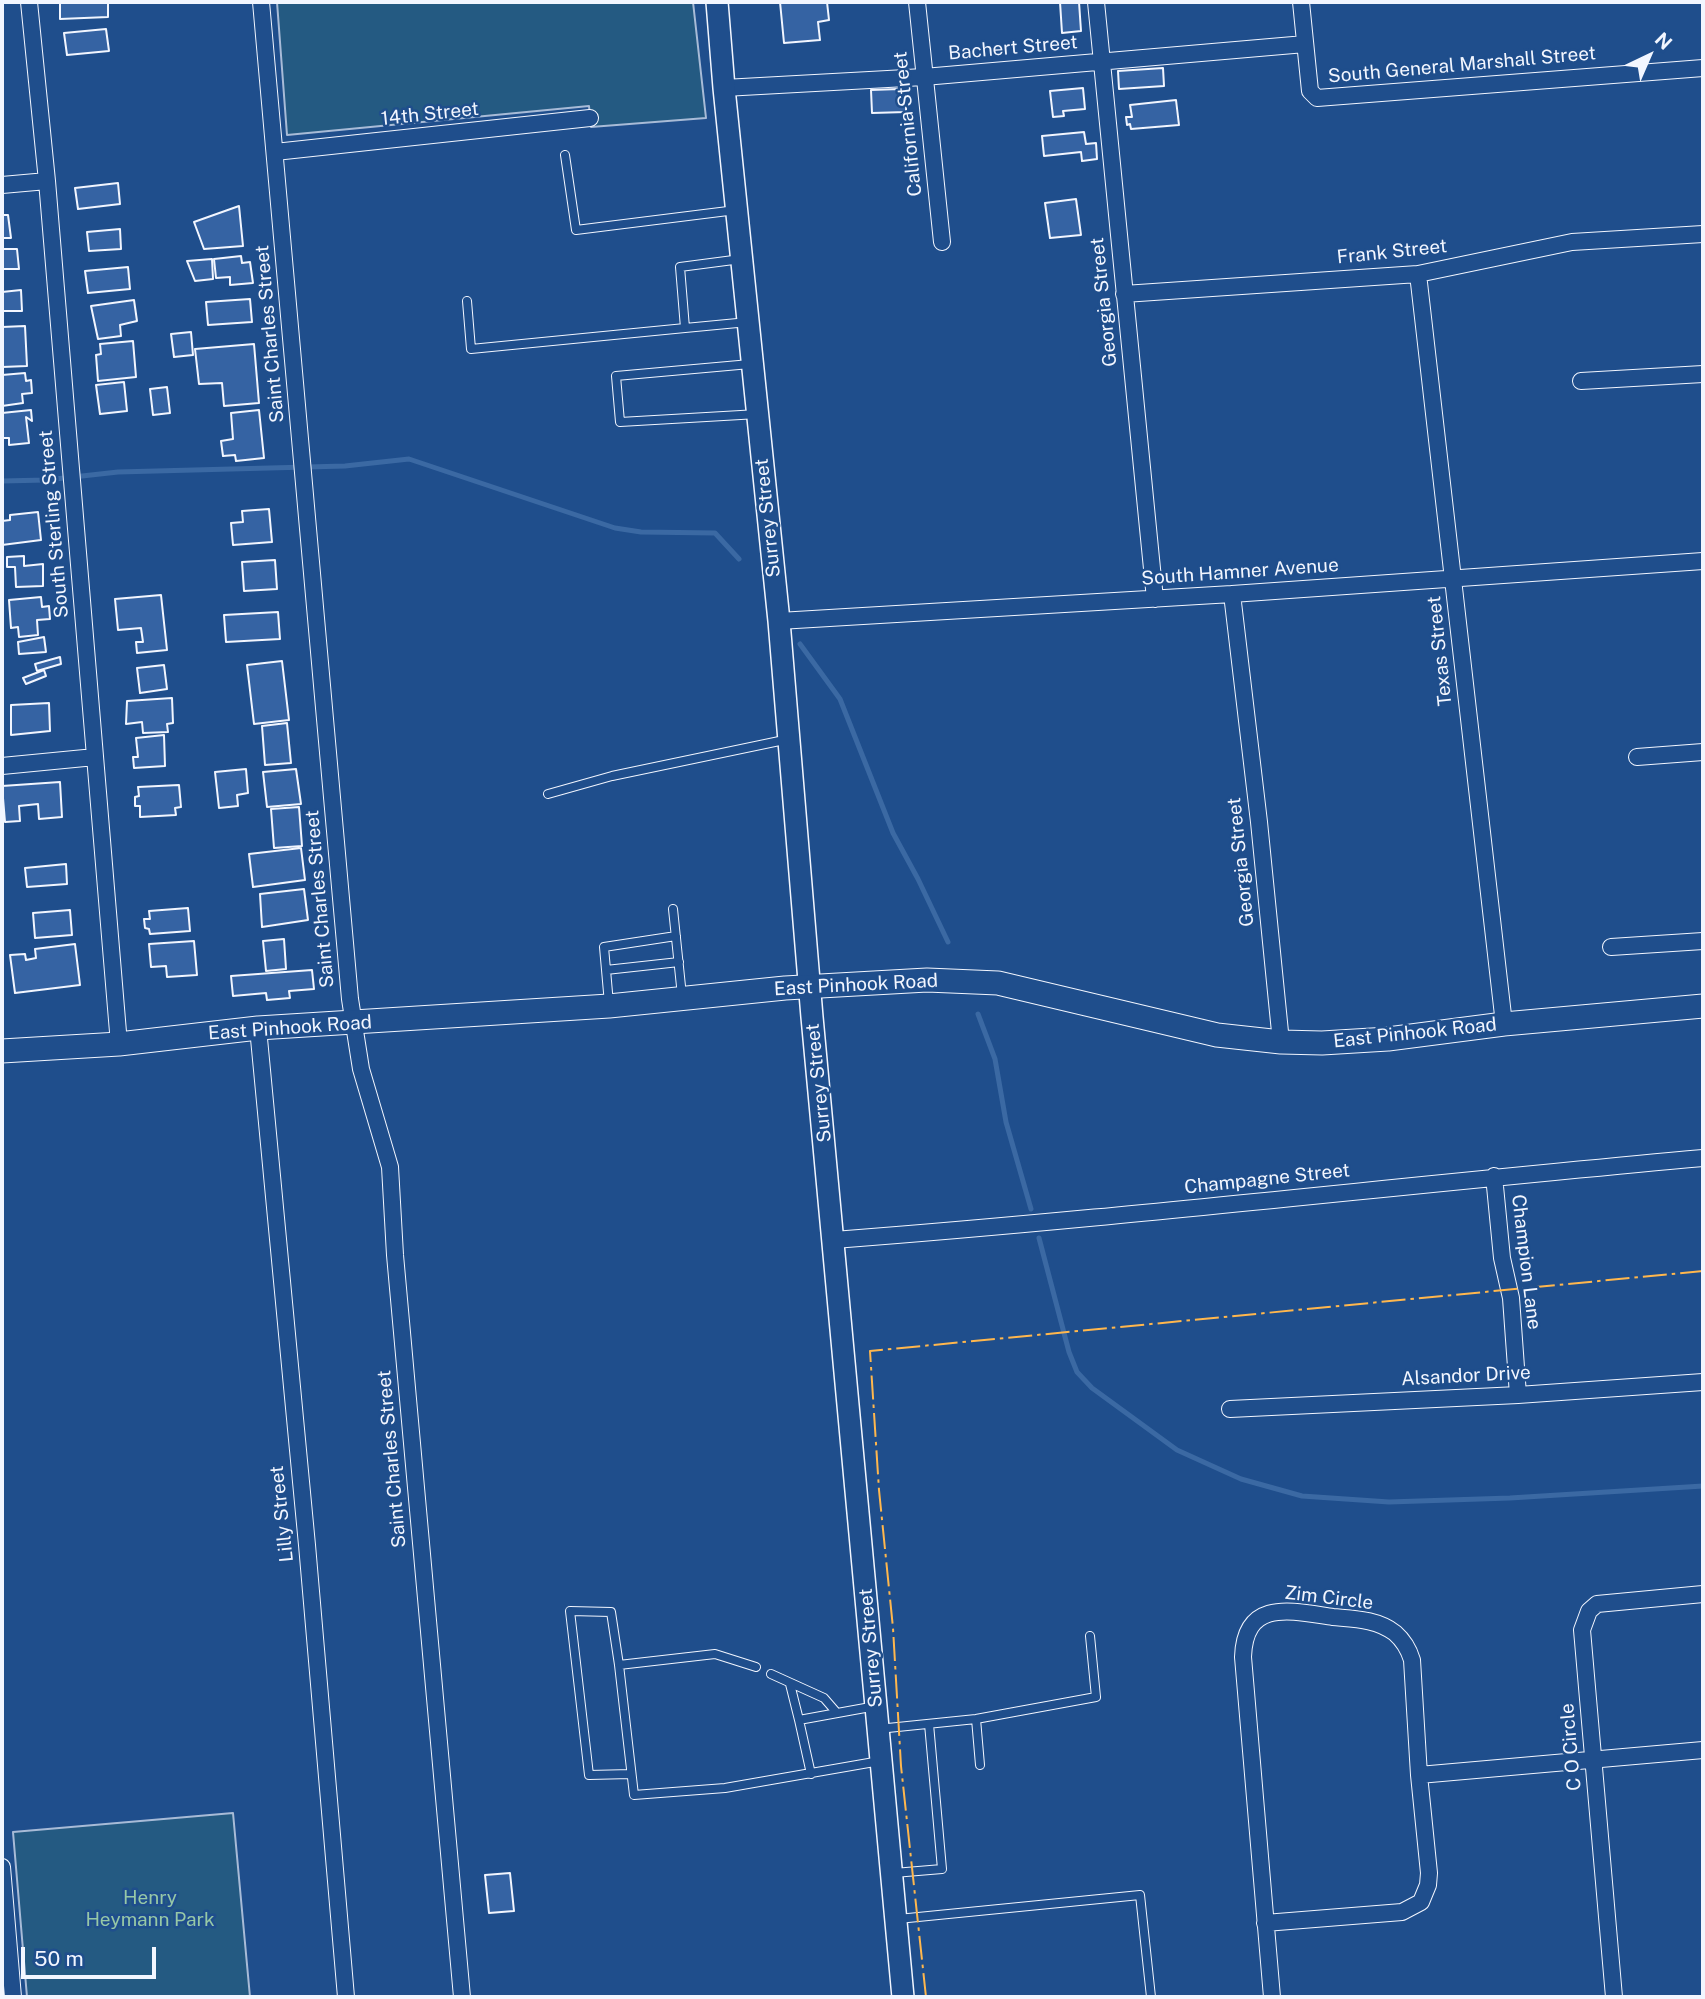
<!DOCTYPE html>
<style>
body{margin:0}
#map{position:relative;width:1705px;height:1999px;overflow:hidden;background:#1f4e8c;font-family:"Public Sans",sans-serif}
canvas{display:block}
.frame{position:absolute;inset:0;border:4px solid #f2f6ff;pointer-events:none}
.north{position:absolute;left:1614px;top:21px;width:70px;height:70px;-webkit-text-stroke:5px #1f4e8c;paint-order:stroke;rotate:44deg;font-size:19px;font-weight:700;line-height:28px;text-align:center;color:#f2f6ff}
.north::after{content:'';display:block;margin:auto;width:24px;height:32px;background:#f2f6ff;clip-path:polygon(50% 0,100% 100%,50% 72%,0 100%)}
.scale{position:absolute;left:21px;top:1947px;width:135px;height:32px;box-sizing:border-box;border:4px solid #f2f6ff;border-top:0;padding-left:9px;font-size:21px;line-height:24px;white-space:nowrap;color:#f2f6ff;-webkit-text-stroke:5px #1f4e8c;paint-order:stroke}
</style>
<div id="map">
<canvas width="1705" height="1999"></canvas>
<div class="frame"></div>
<div class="north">N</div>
<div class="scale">50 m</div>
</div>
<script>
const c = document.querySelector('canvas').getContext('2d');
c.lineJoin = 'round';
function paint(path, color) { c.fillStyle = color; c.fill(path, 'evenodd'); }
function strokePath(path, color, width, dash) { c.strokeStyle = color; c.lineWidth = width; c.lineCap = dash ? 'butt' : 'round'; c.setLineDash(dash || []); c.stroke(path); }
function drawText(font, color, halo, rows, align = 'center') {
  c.font = font + ' "Public Sans",sans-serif'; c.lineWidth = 5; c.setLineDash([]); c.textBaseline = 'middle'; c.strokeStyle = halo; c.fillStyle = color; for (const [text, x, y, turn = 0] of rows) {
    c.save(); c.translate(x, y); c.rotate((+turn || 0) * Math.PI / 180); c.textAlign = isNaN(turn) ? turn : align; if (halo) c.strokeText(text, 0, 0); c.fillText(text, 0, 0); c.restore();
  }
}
const green = new Path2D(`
 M277,2H693L706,118L591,127L589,106L287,135Z
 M233,1813L250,1997H27L13,1832Z`);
paint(green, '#245a82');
strokePath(green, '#a8bbd7', 2);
strokePath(new Path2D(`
 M2,481L46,480L118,472L345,466L409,459L615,528L641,532L715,533L739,559
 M800,644L840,699L893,833L918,879L948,942
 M978,1014L995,1059L1006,1122L1031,1209
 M1039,1238L1069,1352L1077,1372L1092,1388L1177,1450L1241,1479L1302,1496L1389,1502L1510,1498L1703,1486`), '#3b69a3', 5);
const building = new Path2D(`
 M60,2H108V17L60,19Z
 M780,2H827L829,20L818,22L820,40L784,43Z
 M1060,2H1079L1081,31L1062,33Z
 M106,29L109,51L67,55L64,33Z
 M1163,68L1164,86L1119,89L1118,71Z
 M1083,88L1085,109L1063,111L1064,116L1053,117L1050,91Z
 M899,89L900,99H906V112L872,113L871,90Z
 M1176,100L1179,125L1131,129L1130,124L1127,125L1126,117H1132L1130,105Z
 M1084,132L1086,144L1096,143L1097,159L1082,161L1081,152L1044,156L1042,136Z
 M118,183L120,204L78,209L75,188Z
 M1076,199L1081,235L1050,238L1045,203Z
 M239,206L243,246L204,249L194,222Z
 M2,215H8L11,238H2Z
 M120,229L121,249L89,251L87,232Z
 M2,249H17L19,269H2Z
 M241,256L242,263L250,262L253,283L230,285V277L216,278L214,259Z
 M212,259L213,279L195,281L187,261Z
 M128,267L130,289L88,293L85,271Z
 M21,290L22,311H2V292Z
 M250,299L252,322L208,325L206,302Z
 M134,300L137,321L120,325L121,336L98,339L91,306Z
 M25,326L27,366L2,367V327Z
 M191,332L193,355L174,357L171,334Z
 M133,341L136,377L98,381L96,355L101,354L100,344Z
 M254,344L259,403L224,406L222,383L199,384L195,349Z
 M25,373L26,381L31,380L32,393L22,394L23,403L2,406V375Z
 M124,382L127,411L100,414L96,385Z
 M167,387L170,413L153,415L150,389Z
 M31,410L32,421L26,417L29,443L9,445V438H2V413Z
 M259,410L264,458L236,461L235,455L223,456L221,441L233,439L231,413Z
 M269,509L272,542L233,545L231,523L243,522L242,511Z
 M38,512L41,540L2,545V521L10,520V515Z
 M24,556V566L43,564V586L16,587L15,567H7V557Z
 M275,560L277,589L244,591L242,562Z
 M161,595L167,650L137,653L136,642H143L141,628L118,630L115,599Z
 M41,597L42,607L49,606L50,619L37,620L38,635L19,637L18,627L11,628L9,600Z
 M278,612L280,639L226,642L224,615Z
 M44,637L46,652L19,654L18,642Z
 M60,657L61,664L37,671L35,664Z
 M282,661L289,720L254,724L247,665Z
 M164,665L167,689L140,693L137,668Z
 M44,670L46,676L26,684L23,678Z
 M172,698L173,723L167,724L168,732L143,733L142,722L126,724L127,701Z
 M49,703L50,731L11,735V705Z
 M287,723L291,763L265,765L262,726Z
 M164,735L165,766L134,768L133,757H138L136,738Z
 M246,769L248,793L237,795L238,806L219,808L215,772Z
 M296,769L301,804L267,807L263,772Z
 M60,782L62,817L39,819L38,804L19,806L20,821L5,822L2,786Z
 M179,785L181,807L175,808L176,815L140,817V806H135V797L139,796L138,787Z
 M299,807L302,846L274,848L271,809Z
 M301,848L305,880L253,887L249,854Z
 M66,864L67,884L27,887L25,868Z
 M304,889L308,920L262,927L260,894Z
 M188,908L190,931L150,934L149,929L145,928L144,919H150L149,911Z
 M70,910L72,935L35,938L33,913Z
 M284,939L286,969L266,971L263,941Z
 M194,941L197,975L167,977L166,966L151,967L149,944Z
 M75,944L80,985L15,993L10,955L25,954L26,960L36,958L35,949Z
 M312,970L314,989L289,991L290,998L267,1000L266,993L233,996L231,976Z
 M510,1873L514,1911L489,1913L485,1875Z`);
paint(building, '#3563a3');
strokePath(building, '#f2f6ff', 2);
const service = new Path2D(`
 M565,155L576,230L736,210
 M467,301L471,349L685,328L680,267L741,259
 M685,328L748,322
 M750,364L616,376L620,422L758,414
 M548,794L612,776L789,739
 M673,909L682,996
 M606,970L679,962
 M609,1004L604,947L676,936
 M619,1665L611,1612L570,1611L589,1775L631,1774
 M756,1667L715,1654L619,1665L634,1795L725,1788L880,1761
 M771,1674L824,1698L837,1713
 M790,1684L799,1720
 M976,1719L980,1765
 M878,1729L976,1719L1096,1697L1090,1636
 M811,1774L799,1720L876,1706
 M894,1873L942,1869L929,1724
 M898,1919L1140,1895L1151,1997`);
const minor = new Path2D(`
 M29,2L47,181L119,1044
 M261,2L350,999L361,1069L390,1167L395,1255L462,1997
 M917,2L942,242
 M1096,2L1155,599
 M1301,2L1310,91L1317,98L1703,68
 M724,88L924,77L1305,44
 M275,152L590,118
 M2,185L47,181
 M1418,274L1504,1024
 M1124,294L1418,274L1572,242L1703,234
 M1581,381L1703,374
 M1232,594L1259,822L1281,1042
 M779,621L1232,594L1703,561
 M1637,757L1703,752
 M2,766L95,757
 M1611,947L1703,941
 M258,1028L307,1545L346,1997
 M1494,1176L1502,1258L1511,1298L1518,1395
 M834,1240C1124,1218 1413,1184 1703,1158
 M1230,1409L1518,1395L1703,1382
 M1419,1775L1703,1750
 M2,1867L13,1997
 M1265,1923L1402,1912L1421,1902L1428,1885L1429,1873L1419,1775L1412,1660C1409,1650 1403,1640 1395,1633C1377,1619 1354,1619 1333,1617C1292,1611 1245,1598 1243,1657L1272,1997
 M1614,1997L1582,1630L1589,1611L1597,1604L1703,1594`);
const tertiary = new Path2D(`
 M717,2L724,88L779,621L812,1017L903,1997`);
const secondary = new Path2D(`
 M2,1051L119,1044L258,1028L609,1006L785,988L927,980L998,983L1217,1035L1281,1042L1322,1043L1388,1039L1504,1024L1703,1006`);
strokePath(service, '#f2f6ff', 10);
strokePath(minor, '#f2f6ff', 18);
strokePath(tertiary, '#f2f6ff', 24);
strokePath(secondary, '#f2f6ff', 25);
strokePath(service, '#1f4e8c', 8);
strokePath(minor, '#1f4e8c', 16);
strokePath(tertiary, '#1f4e8c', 21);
strokePath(secondary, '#1f4e8c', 23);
strokePath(new Path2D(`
 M926,1997L901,1766L893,1628L879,1490L870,1351L1703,1271`), '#ffb74d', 2, [24, 5, 3.5, 5]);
drawText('19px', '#f2f6ff', '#1f4e8c', [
 ["Bachert Street",1013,48,-5],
 ["South General Marshall Street",1462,65,-5],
 ["14th Street",430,114,-6],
 ["California Street",908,124,-96],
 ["Frank Street",1392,252,-6],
 ["Georgia Street",1104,302,-96],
 ["Saint Charles Street",270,334,-95],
 ["Surrey Street",768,518,-96],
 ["South Sterling Street",54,524,-95],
 ["South Hamner Avenue",1240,572,-4],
 ["Texas Street",1440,651,-96],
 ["Georgia Street",1241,862,-96],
 ["Saint Charles Street",320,899,-95],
 ["East Pinhook Road",856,985,-3],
 ["East Pinhook Road",290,1028,-4],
 ["East Pinhook Road",1415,1033,-6],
 ["Surrey Street",819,1083,-96],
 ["Champagne Street",1267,1179,-6],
 ["Champion Lane",1526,1262,83],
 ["Alsandor Drive",1466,1376,-3],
 ["Saint Charles Street",392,1459,-95],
 ["Lilly Street",282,1514,-96],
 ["Zim Circle",1329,1598,7],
 ["Surrey Street",871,1648,-95],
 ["C O Circle",1571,1747,-95]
]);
drawText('19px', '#97c8a6', '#1f4e8c', [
 ["Henry",150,1898],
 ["Heymann Park",150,1920]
]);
</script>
